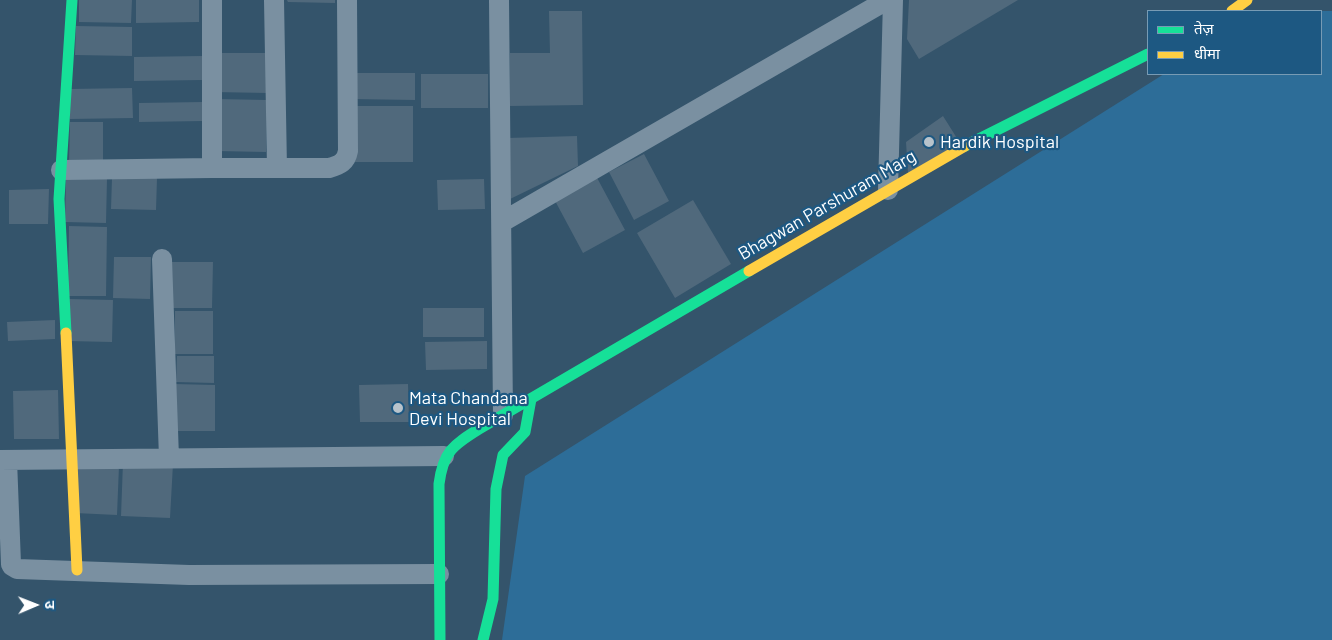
<!DOCTYPE html>
<meta charset="utf-8">
<style>
body{margin:0}
#map{position:relative;width:1332px;height:640px;overflow:hidden;background:#34546b;font-family:Barlow,"Noto Sans Devanagari",sans-serif}
canvas{display:block}
.legend{position:absolute;left:1147px;top:10px;width:175px;height:65px;box-sizing:border-box;background:#1d5882;border:1px solid #779bb4;margin:0;padding:6px 9px;list-style:none;font-size:15px;color:#fff}
.legend li{display:flex;align-items:center;gap:10px;height:25px}
.legend b{width:25px;border:1px solid #779bb4}
.north{position:absolute;left:10px;top:580px;width:50px;height:50px;-webkit-text-stroke:4px #1d5882;paint-order:stroke;rotate:89deg;font-size:14px;font-weight:700;line-height:20px;text-align:center;color:#fff}
.north::after{content:'';display:block;margin:auto;width:18px;height:22px;background:#fff;clip-path:polygon(50% 0,100% 100%,50% 72%,0 100%)}
</style>
<div id="map">
<canvas width="1332" height="640"></canvas>
<ul class="legend">
<li><b style="height:6px;background:#16e098"></b>तेज़</li>
<li><b style="height:6px;background:#ffcf43"></b>धीमा</li>
</ul>
<div class="north">उ</div>
</div>
<script>
const c = document.querySelector('canvas').getContext('2d');
c.lineJoin = 'round';
function paint(path, color) { c.fillStyle = color; c.fill(path, 'evenodd'); }
function strokePath(path, color, width, dash) { c.strokeStyle = color; c.lineWidth = width; c.lineCap = dash ? 'butt' : 'round'; c.setLineDash(dash || []); c.stroke(path); }
function drawText(font, color, halo, rows, align = 'center') {
  c.font = font + ' Barlow,sans-serif'; c.lineWidth = 4.5; c.setLineDash([]); c.textBaseline = 'middle'; c.strokeStyle = halo; c.fillStyle = color; for (const [text, x, y, turn = 0] of rows) {
    c.save(); c.translate(x, y); c.rotate((+turn || 0) * Math.PI / 180); c.textAlign = isNaN(turn) ? turn : align; if (halo) c.strokeText(text, 0, 0); c.fillText(text, 0, 0); c.restore();
  }
}
paint(new Path2D(`
 M1263,11H1332V640H502L525,476L1164,74H1321V11Z`), '#2d6d98');
paint(new Path2D(`
 M79,0H132L131,23L79,22Z
 M136,0H199V22L136,23Z
 M287,0H335V3L288,2Z
 M909,0H1018L919,59L907,39Z
 M549,11H582L583,105L510,106V53H550Z
 M76,26L132,27V56L75,55Z
 M214,53H268V93L213,92Z
 M202,56V80L134,81V57Z
 M352,73H415V100L351,99Z
 M421,74H488V108H421Z
 M132,88L133,118L70,119V89Z
 M216,99L267,100L266,152L216,151Z
 M203,102L204,121L139,122V103Z
 M351,106H413V162H351Z
 M943,116L960,143L908,173L906,142Z
 M70,122H103V165H69Z
 M577,136L578,166L508,200L507,138Z
 M644,154L669,201L634,220L609,172Z
 M595,174L625,230L583,253L553,197Z
 M66,178L107,179L106,223L65,222Z
 M112,178H157L156,210L111,209Z
 M484,179L485,209L438,210L437,180Z
 M49,189L48,224H9V190Z
 M693,200L731,264L675,298L637,233Z
 M69,226L107,227L106,296H68Z
 M114,257H151L150,299L113,298Z
 M172,262H213L212,308H172Z
 M68,299L113,300L112,342L68,341Z
 M423,308H484V337H423Z
 M175,311H213V354H175Z
 M55,320V339L8,341L7,322Z
 M487,341V369L426,370L425,342Z
 M177,356H214V383L176,382Z
 M174,384L215,385V431H173Z
 M408,384L409,422H360L359,385Z
 M58,390L59,439H14L13,391Z
 M123,462L173,464L170,518L121,516Z
 M77,464L119,466L117,515L75,513Z`), '#50697c');
strokePath(new Path2D(`
 M212,0V168
 M274,0L277,168
 M499,0L503,415
 M61,170L212,168H329C340,165 346,162 348,151L347,0
 M888,190L893,0
 M502,222L887,0
 M162,259L169,458
 M0,460L444,456
 M7,460L11,564L12,566L17,569L189,575L439,574`), '#7a90a1', 20);
strokePath(new Path2D(`
 M965,146L1148,54
 M66,333L59,199L72,0
 M440,640L439,484C443,452 453,445 479,429L749,271
 M483,640L493,599L496,489L503,455L525,432L531,399`), '#16e098', 11);
strokePath(new Path2D(`
 M1232,11L1247,0
 M749,271L965,146
 M66,333L77,570`), '#ffcf43', 11);
for (const [x, y, r, color] of [
 [929,142,6,"#b8c3cb"],
 [398,408,6,"#b8c3cb"]
]) { const dot = new Path2D(); dot.arc(x, y, r, 0, 2 * Math.PI); c.fillStyle = color; c.fill(dot); strokePath(dot, '#1d5882', 2); }
drawText('18px', '#fff', '#1d5882', [
 ["Hardik Hospital",940,142],
 ["Mata Chandana",409,398],
 ["Devi Hospital",409,419]
], 'left');
drawText('18px', '#fff', '#1d5882', [
 ["Bhagwan Parshuram Marg",827,205,-30]
]);
</script>
